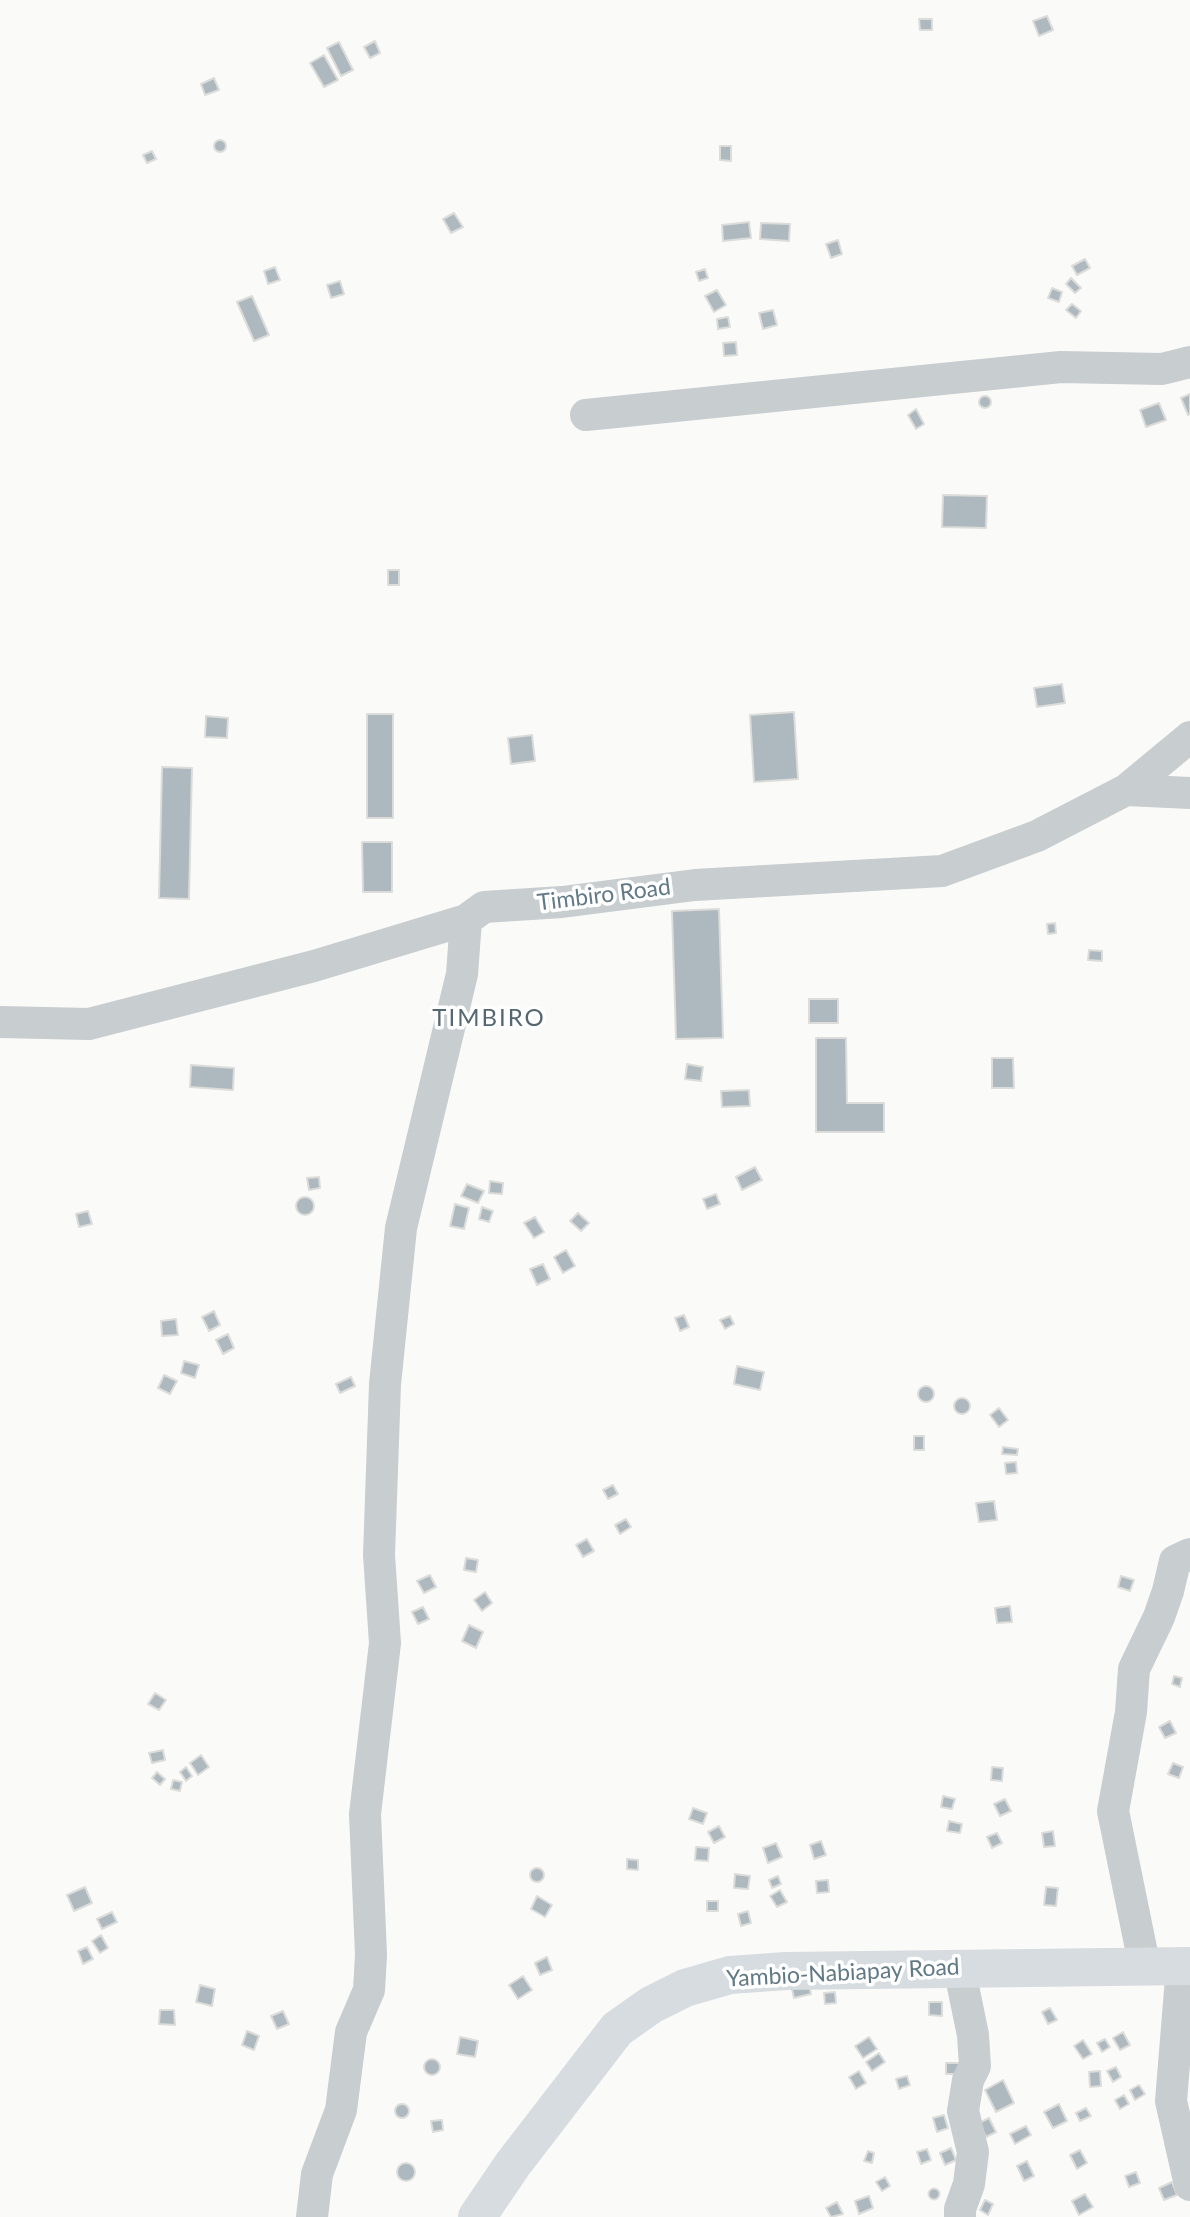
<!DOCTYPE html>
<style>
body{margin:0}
canvas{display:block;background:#fafaf8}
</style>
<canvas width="1190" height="2217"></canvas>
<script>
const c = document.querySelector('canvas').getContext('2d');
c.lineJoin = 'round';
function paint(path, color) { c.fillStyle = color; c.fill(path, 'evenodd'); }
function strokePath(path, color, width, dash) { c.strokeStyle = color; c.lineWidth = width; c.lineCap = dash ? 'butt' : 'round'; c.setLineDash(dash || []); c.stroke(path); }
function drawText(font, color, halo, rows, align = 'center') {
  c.font = font + ' Lato,sans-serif'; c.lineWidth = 7; c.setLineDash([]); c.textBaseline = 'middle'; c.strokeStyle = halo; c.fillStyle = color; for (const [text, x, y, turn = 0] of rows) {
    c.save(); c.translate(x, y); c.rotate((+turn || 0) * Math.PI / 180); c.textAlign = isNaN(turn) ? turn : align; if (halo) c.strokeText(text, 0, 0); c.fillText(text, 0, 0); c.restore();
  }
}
const building = new Path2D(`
 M1047,16L1053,30L1039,36L1033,21Z
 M919,19H932V30H920Z
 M375,41L380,53L370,58L364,47Z
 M339,42L353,70L341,76L327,48Z
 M324,55L338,80L324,87L310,63Z
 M214,78L219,90L205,95L201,84Z
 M214 146a6 6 0 1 1 12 0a6 6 0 1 1-12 0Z
 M720,146H731V161L720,160Z
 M152,151L156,159L147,163L143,155Z
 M454,213L463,227L451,233L443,219Z
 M749,222L751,238L723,241L722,225Z
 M761,223L790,224L789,241L760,239Z
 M838,240L842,254L831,258L826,244Z
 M1085,259L1090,268L1077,275L1072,266Z
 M275,267L280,280L268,284L264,271Z
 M705,269L708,278L699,281L696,272Z
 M1071,278L1081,288L1075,293L1066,284Z
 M340,281L344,294L331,298L327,285Z
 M1052,288L1062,292L1059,302L1048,298Z
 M717,290L726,305L714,312L705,296Z
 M252,296L269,335L254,341L237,302Z
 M1072,304L1081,311L1076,318L1066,310Z
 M773,310L777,325L763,329L759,313Z
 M728,317L730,327L718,329L717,319Z
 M736,342L737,355L724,356L723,343Z
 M1190,394V414L1188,415L1181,398Z
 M979 402a6 6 0 1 1 12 0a6 6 0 1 1-12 0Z
 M1159,403L1166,420L1146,427L1140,410Z
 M916,409L924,424L916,429L908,415Z
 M943,495L987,496L986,528L942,527Z
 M388,570H399V585H388Z
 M1062,684L1065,703L1037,707L1034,688Z
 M794,712L798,779L754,782L750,715Z
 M367,714H393V818H367Z
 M206,716L228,718L227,738L205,737Z
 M532,735L535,761L511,764L508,738Z
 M162,767L192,768L189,899L159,898Z
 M362,842H392V892H363Z
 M719,909L723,1038L676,1039L672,911Z
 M1055,923L1056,933L1048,934L1047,924Z
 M1089,950L1102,951V961L1088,960Z
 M809,999H838V1023H809Z
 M816,1038H846L847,1103H884V1132H816Z
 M992,1058H1013L1014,1088H992Z
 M687,1064L703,1067L701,1081L685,1079Z
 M191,1065L234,1068L233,1090L190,1087Z
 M749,1090L750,1106L722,1107L721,1091Z
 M755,1167L762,1180L742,1190L736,1177Z
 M319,1177L320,1188L309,1190L307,1178Z
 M490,1181L503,1183L502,1194L489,1193Z
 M467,1184L484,1191L478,1203L461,1196Z
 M716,1194L720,1204L707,1209L703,1199Z
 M296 1206a9 9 0 1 1 18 0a9 9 0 1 1-18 0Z
 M455,1204L469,1208L464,1229L450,1226Z
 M482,1207L493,1211L489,1222L479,1219Z
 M88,1211L92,1224L79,1227L76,1214Z
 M578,1213L589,1223L581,1231L570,1221Z
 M535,1217L544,1232L534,1238L524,1223Z
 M566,1250L575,1266L563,1273L554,1257Z
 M543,1264L550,1279L537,1285L530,1269Z
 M214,1311L220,1325L209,1331L202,1317Z
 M684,1315L689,1327L680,1331L675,1318Z
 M730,1316L734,1324L725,1329L720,1320Z
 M176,1319L178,1335L162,1336L161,1321Z
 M228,1334L234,1348L223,1354L216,1340Z
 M184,1361L199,1365L195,1378L181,1373Z
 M737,1366L764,1372L760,1390L734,1384Z
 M164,1375L177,1381L170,1394L158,1388Z
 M351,1377L355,1386L340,1393L336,1384Z
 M918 1394a8 8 0 1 1 16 0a8 8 0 1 1-16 0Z
 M954 1406a8 8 0 1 1 16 0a8 8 0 1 1-16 0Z
 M999,1408L1008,1420L999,1427L990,1415Z
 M914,1436H924V1450H914Z
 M1003,1447L1018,1449L1017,1455L1002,1454Z
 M1016,1462L1017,1473L1006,1474L1005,1463Z
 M613,1485L618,1494L608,1499L603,1490Z
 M994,1501L997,1520L979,1522L976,1503Z
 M626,1519L631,1527L620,1534L615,1525Z
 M587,1539L594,1551L583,1557L576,1545Z
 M466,1558L478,1560L476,1572L464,1570Z
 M430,1575L436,1587L424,1593L417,1581Z
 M1121,1576L1134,1580L1130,1591L1118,1587Z
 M485,1592L492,1603L482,1611L474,1600Z
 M1010,1606L1012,1622L997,1623L995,1608Z
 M423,1607L429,1619L418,1624L412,1612Z
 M469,1625L483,1632L476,1648L462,1641Z
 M1174,1676L1182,1678L1180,1687L1172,1684Z
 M155,1693L166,1700L159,1710L148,1704Z
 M1170,1721L1176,1733L1165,1738L1159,1727Z
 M163,1750L165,1760L152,1763L149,1753Z
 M201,1755L209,1767L198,1775L190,1763Z
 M1173,1763L1183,1767L1179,1778L1168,1774Z
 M186,1767L192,1776L186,1781L180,1772Z
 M992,1767L1003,1768L1002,1781L991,1780Z
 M157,1772L165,1779L160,1785L152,1778Z
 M173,1780L182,1782L180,1791L171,1789Z
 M943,1796L955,1799L952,1809L941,1807Z
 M1005,1799L1011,1811L1000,1816L994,1804Z
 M693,1808L707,1813L703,1824L689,1819Z
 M949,1821L962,1824L960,1833L947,1831Z
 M719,1826L725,1837L714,1843L708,1832Z
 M1053,1831L1055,1846L1044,1847L1042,1833Z
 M997,1833L1002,1843L992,1848L987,1837Z
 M821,1841L826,1855L814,1859L810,1845Z
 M776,1843L782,1857L768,1863L763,1848Z
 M696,1847L709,1848L708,1861L695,1860Z
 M627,1859L638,1860V1870L627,1869Z
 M530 1875a7 7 0 1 1 14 0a7 7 0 1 1-14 0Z
 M735,1874L750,1876L748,1889L734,1888Z
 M778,1876L781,1884L772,1888L769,1880Z
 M828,1880L829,1892L817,1893L816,1881Z
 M85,1887L92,1903L74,1911L67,1895Z
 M1046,1887L1058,1888L1056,1906L1044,1905Z
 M780,1890L787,1902L777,1907L770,1896Z
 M537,1896L552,1905L545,1917L531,1909Z
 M707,1901H718V1911H707Z
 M748,1911L751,1923L741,1926L738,1914Z
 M112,1912L117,1922L102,1929L97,1919Z
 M101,1935L108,1948L100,1953L92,1941Z
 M87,1947L93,1959L83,1964L78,1951Z
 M547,1957L552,1970L540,1975L535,1963Z
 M523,1976L532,1990L518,1999L509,1985Z
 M808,1981L811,1994L794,1998L791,1985Z
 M200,1985L215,1989L212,2006L196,2002Z
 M835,1992L836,2003L825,2004L824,1993Z
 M929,2002H942V2016L929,2015Z
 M1050,2008L1057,2020L1048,2024L1042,2012Z
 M160,2010H174L175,2025L159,2024Z
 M283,2011L289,2024L277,2029L271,2016Z
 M247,2031L259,2036L254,2050L242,2045Z
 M1123,2032L1130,2045L1120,2050L1113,2038Z
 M460,2037L478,2041L475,2057L457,2054Z
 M869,2037L877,2049L863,2058L855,2046Z
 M1105,2039L1110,2047L1102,2052L1097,2043Z
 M1083,2040L1092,2054L1083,2059L1074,2046Z
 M879,2053L885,2062L872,2071L866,2062Z
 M424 2067a8 8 0 1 1 16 0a8 8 0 1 1-16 0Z
 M946,2063H963V2074H946Z
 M1116,2067L1121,2077L1113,2082L1107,2071Z
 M859,2071L866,2083L856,2089L849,2077Z
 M1100,2071L1101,2086L1090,2087L1089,2072Z
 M907,2076L910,2085L899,2089L896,2079Z
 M1003,2080L1014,2103L996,2112L985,2090Z
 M1139,2085L1145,2094L1135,2100L1130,2090Z
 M1124,2095L1129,2104L1120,2109L1115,2100Z
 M1059,2104L1067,2121L1053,2128L1044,2112Z
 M395 2111a7 7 0 1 1 14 0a7 7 0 1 1-14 0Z
 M1086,2108L1091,2116L1080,2121L1076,2113Z
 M944,2115L948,2128L937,2132L933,2118Z
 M989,2118L996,2132L986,2137L979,2123Z
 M442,2120L443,2130L433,2132L431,2121Z
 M1026,2126L1031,2135L1015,2144L1010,2134Z
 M951,2148L956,2160L945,2165L940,2153Z
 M927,2149L931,2160L921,2164L917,2152Z
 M1080,2150L1087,2163L1077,2169L1070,2155Z
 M868,2151L874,2153L872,2163L864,2161Z
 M1027,2161L1034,2176L1024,2181L1017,2166Z
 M397 2172a9 9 0 1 1 18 0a9 9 0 1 1-18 0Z
 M1136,2172L1140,2183L1129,2187L1125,2176Z
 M885,2177L890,2186L882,2191L876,2182Z
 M1172,2182L1177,2195L1164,2200L1159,2188Z
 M928.5 2194a5.5 5.5 0 1 1 11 0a5.5 5.5 0 1 1-11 0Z
 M1085,2194L1093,2207L1079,2215L1072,2201Z
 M869,2196L873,2208L859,2214L855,2201Z
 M985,2200L993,2204L988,2215L980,2210Z
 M837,2202L843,2214L831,2217L826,2208Z`);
paint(building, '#adb9be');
strokePath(building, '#dcdcda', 2);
strokePath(new Path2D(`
 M586,415L1061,367L1162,369L1190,362
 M1126,790L1190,793
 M0,1022L89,1024L314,966L466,920L484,907L562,902L695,885L942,871L1037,836L1126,790L1190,737
 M1182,1966L1171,2101L1190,2185
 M959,1967L973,2035L975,2066L968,2080L963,2111L973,2152L969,2184L960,2209V2217
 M1145,1968L1113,1811L1131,1712L1134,1669L1159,1617L1168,1591L1175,1561L1190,1554
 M312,2217L317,2174L341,2110L351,2032L369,1990L371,1955L365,1814L385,1643L379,1555L385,1384L401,1228L462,974L466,920`), '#c8cdd0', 32);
strokePath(new Path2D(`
 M477,2217L513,2164L617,2029L651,2005L685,1988L730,1975L786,1971L1190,1966`), '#d6dcdf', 38);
drawText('23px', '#627a86', '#fff', [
 ["Timbiro Road",604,895,-7],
 ["Yambio-Nabiapay Road",843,1973,-3]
]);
c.letterSpacing = '2px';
drawText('24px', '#556770', '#fff', [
 ["TIMBIRO",489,1018]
]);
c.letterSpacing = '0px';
</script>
